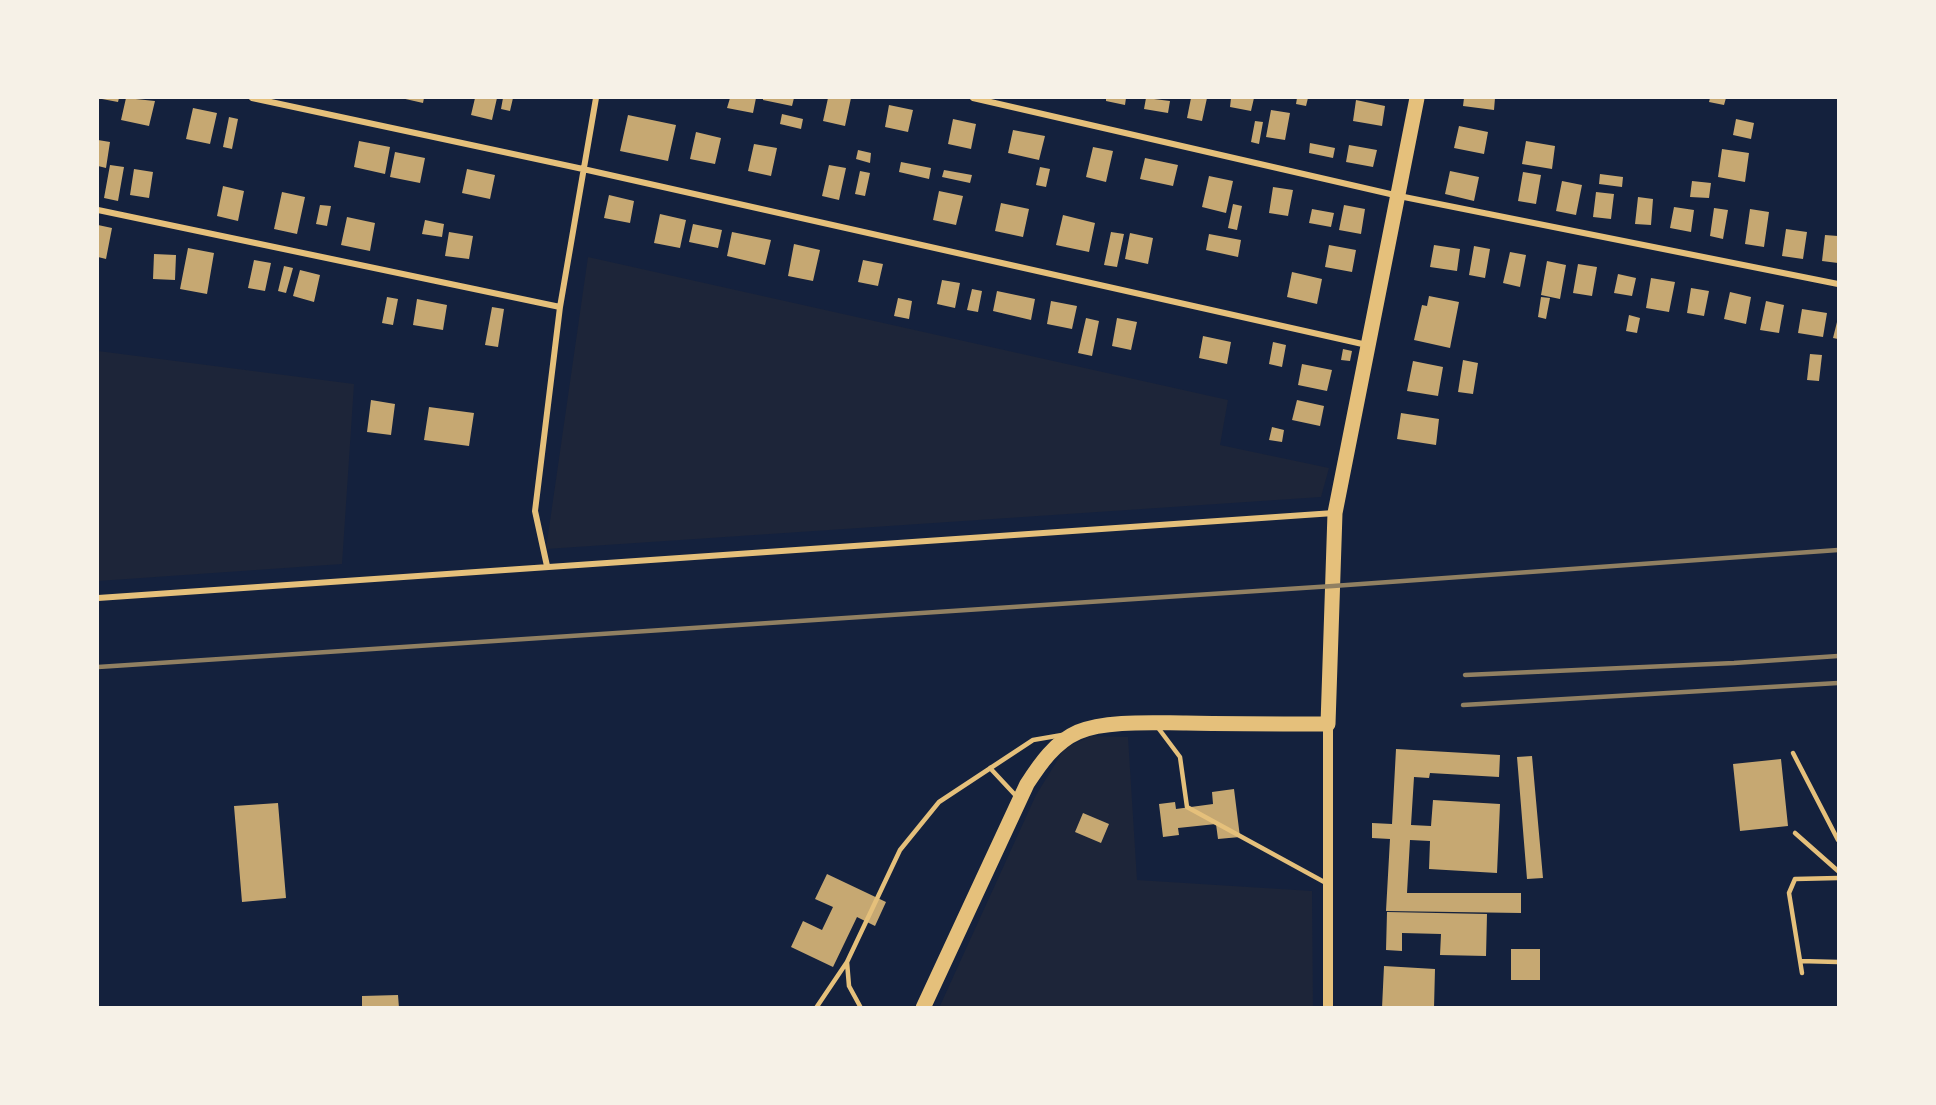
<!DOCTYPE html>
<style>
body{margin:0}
#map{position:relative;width:1936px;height:1105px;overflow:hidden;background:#14213d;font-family:Ubuntu,sans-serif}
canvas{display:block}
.frame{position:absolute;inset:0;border:99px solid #f6f1e7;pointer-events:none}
</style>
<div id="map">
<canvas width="1936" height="1105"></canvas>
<div class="frame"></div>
</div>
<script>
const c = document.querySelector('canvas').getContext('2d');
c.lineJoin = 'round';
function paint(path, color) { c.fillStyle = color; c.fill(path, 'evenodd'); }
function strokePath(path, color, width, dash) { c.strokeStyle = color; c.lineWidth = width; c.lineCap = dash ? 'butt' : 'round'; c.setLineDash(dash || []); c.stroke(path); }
paint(new Path2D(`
 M588,257L1228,400L1220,445L1329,468L1321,497L546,549Z
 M98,351L354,384L342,564L98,581Z
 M1091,736L1128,737L1137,880L1312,891L1313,1007L939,1008L1036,795L1065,748Z`), '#1d2539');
paint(new Path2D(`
 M126,98L155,101L149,126L121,120Z
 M401,98H424L423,103Z
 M475,98H497L492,120L471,115Z
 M503,98H513L510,111L501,109Z
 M730,98H756L753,113L727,108Z
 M763,98H794L792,106L763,100Z
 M828,98H851L845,126L823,121Z
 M1106,98H1126L1125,105L1106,101Z
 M1146,98L1170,101L1168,113L1144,109Z
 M1191,98H1207L1202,121L1187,118Z
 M1231,98H1254L1251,111L1230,107Z
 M1297,98H1308L1306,106L1296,104Z
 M1464,98H1495L1494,110L1463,106Z
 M1710,98H1726L1724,105L1709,102Z
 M102,99V98H119L118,102Z
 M1356,100L1385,106L1382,126L1353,121Z
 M889,105L913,110L908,132L885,127Z
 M193,108L217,113L210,144L186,139Z
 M1271,110L1290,113L1285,140L1266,137Z
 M782,114L803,119L801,129L780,124Z
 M628,115L676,125L668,161L620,151Z
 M229,117L238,119L232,149L223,147Z
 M953,119L976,124L971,149L948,144Z
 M1736,119L1754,123L1751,139L1733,135Z
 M1255,121L1263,122L1259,144L1251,142Z
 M1459,126L1488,132L1484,154L1454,148Z
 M1013,130L1045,136L1039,160L1008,153Z
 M696,132L721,138L715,164L690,159Z
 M98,140L110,142L106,168L98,166Z
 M359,141L390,147L385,174L354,167Z
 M1526,141L1555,146L1552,169L1522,164Z
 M1310,143L1335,148L1333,158L1309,153Z
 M754,144L777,148L771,176L748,171Z
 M1349,145L1377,150L1373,167L1346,162Z
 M1093,147L1113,151L1106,182L1086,177Z
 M1722,149L1749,153L1745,182L1718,177Z
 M858,150L871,153L870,163L856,159Z
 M395,152L425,158L420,183L390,177Z
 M1145,158L1178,165L1173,186L1140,179Z
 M901,162L931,168L929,179L899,172Z
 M110,165L124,167L118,201L104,198Z
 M829,165L846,168L839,200L822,196Z
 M1040,167L1050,169L1046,187L1036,185Z
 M134,169L153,172L149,198L130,195Z
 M467,169L495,175L490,199L462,193Z
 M944,170L972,175L970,183L942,177Z
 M860,171L870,173L865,196L855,194Z
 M1450,171L1479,177L1474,201L1445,194Z
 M1523,172L1541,175L1536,204L1518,201Z
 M1600,174L1623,177L1622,187L1599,184Z
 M1209,176L1233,181L1226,213L1202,207Z
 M1562,181L1582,185L1576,215L1556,211Z
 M1692,181L1711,183L1709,198L1690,197Z
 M223,186L244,191L238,221L217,216Z
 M1273,187L1293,190L1288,216L1269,213Z
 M939,191L963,196L956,225L933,220Z
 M282,192L305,197L297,234L274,229Z
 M1596,192L1614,194L1611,219L1593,217Z
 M609,195L634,201L630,223L604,218Z
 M1638,197L1653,199L1651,225L1635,224Z
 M1001,203L1029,209L1023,237L995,231Z
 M1233,204L1242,206L1237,230L1228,228Z
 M320,205L331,206L327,226L316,224Z
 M1344,205L1365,209L1361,234L1339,230Z
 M1674,207L1694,210L1691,232L1670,228Z
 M1714,208L1728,210L1723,239L1710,236Z
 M1312,209L1334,213L1331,227L1309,223Z
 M1750,209L1769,212L1764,247L1745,244Z
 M660,214L686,220L680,248L654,243Z
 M1063,215L1095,223L1089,252L1056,245Z
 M347,217L375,223L370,251L341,245Z
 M425,220L444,224L442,237L422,234Z
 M693,224L722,230L718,248L689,242Z
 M98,225L112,228L106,259L98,257Z
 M1786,229L1807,232L1803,259L1782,256Z
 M449,232L473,236L469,259L445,256Z
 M732,232L771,240L765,265L727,256Z
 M1111,232L1124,234L1117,267L1104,265Z
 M1130,233L1153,238L1148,264L1125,259Z
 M1209,234L1241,240L1238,257L1206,250Z
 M1825,235L1838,236V263L1822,261Z
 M794,244L820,250L813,281L788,276Z
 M1329,245L1356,250L1352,272L1325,267Z
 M1434,245L1460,249L1457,271L1430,267Z
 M1474,246L1490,249L1485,278L1469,275Z
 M188,248L214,253L207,294L180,289Z
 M1510,252L1526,255L1520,287L1503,283Z
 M154,254L176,255L175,280L153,279Z
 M254,260L271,263L265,291L248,288Z
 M863,260L883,264L878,286L858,282Z
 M1547,261L1566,265L1560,299L1541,295Z
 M1578,264L1597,267L1592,296L1573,293Z
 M284,266L293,268L286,293L278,291Z
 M300,270L320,275L314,302L293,296Z
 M1292,272L1322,279L1317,304L1287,297Z
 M1618,274L1636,278L1632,296L1614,293Z
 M1651,278L1675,282L1669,312L1646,308Z
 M942,280L960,283L955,308L937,304Z
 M1691,288L1709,291L1704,316L1687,313Z
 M972,289L982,291L978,312L967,310Z
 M997,291L1035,299L1031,320L993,311Z
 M1730,292L1751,297L1746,324L1724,319Z
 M1429,296L1459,302L1450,348L1414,340L1422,305L1427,306Z
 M387,297L398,299L393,325L382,323Z
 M1541,297L1550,298L1546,319L1538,317Z
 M898,298L912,301L909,319L894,316Z
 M417,299L447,305L443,330L413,325Z
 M1051,301L1077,306L1072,329L1047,324Z
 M1766,301L1784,305L1779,333L1760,330Z
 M492,307L504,309L498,347L485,345Z
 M1802,309L1827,313L1823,337L1798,333Z
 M1629,315L1640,318L1637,333L1626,331Z
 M1086,318L1099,321L1092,356L1078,353Z
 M1117,318L1137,322L1131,350L1112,346Z
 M1838,318V339L1833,338Z
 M1203,336L1231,342L1227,364L1199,358Z
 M1273,342L1286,345L1282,367L1269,364Z
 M1343,349L1352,351L1350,361L1341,360Z
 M1810,354L1822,355L1819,381L1807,380Z
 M1463,360L1478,363L1473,394L1458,392Z
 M1413,361L1443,367L1438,396L1407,391Z
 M1302,364L1332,370L1327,391L1298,385Z
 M371,400L395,404L391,435L367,432Z
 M1297,400L1324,406L1320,426L1292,420Z
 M429,407L474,413L469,446L424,440Z
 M1401,413L1439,419L1436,445L1397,439Z
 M1272,427L1284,430L1282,442L1269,440Z
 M1396,749L1500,755L1499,777L1430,773L1429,778L1414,777L1411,825L1431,826L1433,800L1500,804L1497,873L1429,869L1430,841L1410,840L1407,893H1521V913L1386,911L1390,839L1372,838V823L1392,824Z
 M1532,756L1543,878L1527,879L1517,757Z
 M1781,759L1788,826L1740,831L1733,764Z
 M1234,789L1240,837L1218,839L1216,824L1178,828L1179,835L1163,837L1159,804L1175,802L1176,809L1213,804L1212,792Z
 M278,803L286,898L242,902L234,806Z
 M1083,813L1109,824L1101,843L1075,832Z
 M827,874L886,902L875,926L857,917L833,967L791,947L803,921L822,930L833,907L815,899Z
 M1387,912L1487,914L1486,956L1440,955L1441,934L1402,933V951L1386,950Z
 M1511,949H1540V980H1511Z
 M1384,966L1435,969L1434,1008H1382Z
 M398,995L399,1008H362V996Z`), '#c6a872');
strokePath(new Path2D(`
 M1156,725L1180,757L1187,807L1326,883
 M1793,753L1838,840
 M990,768L1018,798
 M1795,833L1838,871
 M1800,961L1838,962
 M1802,973L1789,893L1795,879L1838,878
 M816,1008L847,962
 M861,1008L849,986L847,962L900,850L939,802L1033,740L1062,735`), '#e5c07b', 4.5);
strokePath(new Path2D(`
 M252,98L583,169L1367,345
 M973,98L1399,196L1838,284
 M98,210L560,307
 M547,566L535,511L560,307L596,98
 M98,598L1334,513`), '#e5c07b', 6);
strokePath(new Path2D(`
 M1328,1008V724`), '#e5c07b', 10);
strokePath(new Path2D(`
 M923,1008L1027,784C1040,764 1055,742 1078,732C1106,720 1155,723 1186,723C1233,724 1281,724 1328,724L1335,513L1417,98`), '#e5c07b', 15);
strokePath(new Path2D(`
 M98,667L1333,586L1838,550
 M1465,675L1734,663L1838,656
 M1463,705L1838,683`), '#918062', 4.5);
</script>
